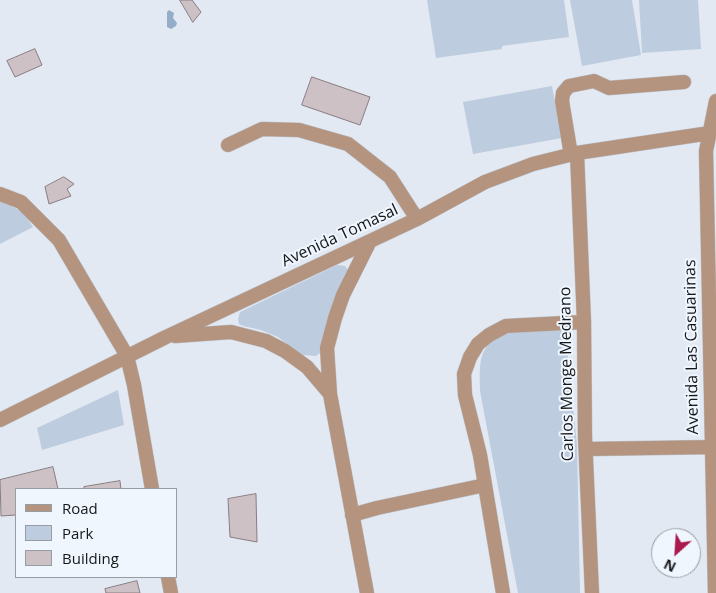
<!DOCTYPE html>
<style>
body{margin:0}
#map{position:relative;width:716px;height:593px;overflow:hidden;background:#e2e9f3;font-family:"Open Sans",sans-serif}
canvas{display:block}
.legend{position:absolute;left:15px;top:488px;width:162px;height:90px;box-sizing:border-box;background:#f0f6fe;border:1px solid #989da3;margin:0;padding:6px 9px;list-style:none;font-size:15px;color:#15181b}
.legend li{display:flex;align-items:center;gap:10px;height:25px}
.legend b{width:25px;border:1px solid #989da3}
.north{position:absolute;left:651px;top:528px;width:50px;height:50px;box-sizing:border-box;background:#f0f6fe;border:1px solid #989da3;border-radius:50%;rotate:206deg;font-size:14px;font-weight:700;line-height:20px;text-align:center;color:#15181b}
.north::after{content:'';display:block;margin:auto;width:18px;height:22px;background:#ab184d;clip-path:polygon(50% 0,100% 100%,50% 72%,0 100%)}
</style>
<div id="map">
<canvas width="716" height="593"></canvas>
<ul class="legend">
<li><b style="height:6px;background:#b4947f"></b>Road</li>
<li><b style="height:14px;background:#bdccdf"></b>Park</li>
<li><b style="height:14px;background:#cdc1c5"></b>Building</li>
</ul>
<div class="north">N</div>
</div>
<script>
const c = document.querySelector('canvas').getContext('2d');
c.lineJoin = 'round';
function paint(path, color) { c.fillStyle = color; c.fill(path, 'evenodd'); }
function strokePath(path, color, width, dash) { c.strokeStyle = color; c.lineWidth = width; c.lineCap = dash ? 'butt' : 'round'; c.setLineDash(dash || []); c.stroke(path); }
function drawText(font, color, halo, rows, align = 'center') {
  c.font = font + ' "Open Sans",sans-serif'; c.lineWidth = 4; c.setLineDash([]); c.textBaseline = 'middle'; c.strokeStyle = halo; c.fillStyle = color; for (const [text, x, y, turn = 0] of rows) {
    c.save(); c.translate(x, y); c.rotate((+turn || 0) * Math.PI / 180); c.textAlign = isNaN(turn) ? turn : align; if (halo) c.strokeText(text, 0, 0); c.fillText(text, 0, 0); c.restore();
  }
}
paint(new Path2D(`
 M427,0H564L569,37L502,46V49L436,58Z
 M570,0H632L641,55L582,66Z
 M639,0H698L701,49L642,53Z
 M552,86L562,138L473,154L463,102Z
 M0,200L24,213L33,227L0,244Z
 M337,265L345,266L348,270L321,352L316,356L302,355L278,337L261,330L243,326L239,324L238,319L240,312Z
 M565,328L577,445L580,593H518L480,391C480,381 479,370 481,360C490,323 535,329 565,328Z
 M118,390L124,425L42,450L37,428Z`), '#bdccdf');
paint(new Path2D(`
 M169,10L174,13L173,18L177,23L176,26L171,29L167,27V12Z`), '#95adc8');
const building = new Path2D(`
 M180,0H192L201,12L193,22Z
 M35,49L42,65L15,77L7,61Z
 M312,77L370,97L360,125L302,105Z
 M64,177L74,184L67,189L71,196L49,204L45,187Z
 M53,467L58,489H16V515L1,516L0,480Z
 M120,481L121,489H84V487Z
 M256,494L257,542L230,537L228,499Z
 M137,581L140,593H106L105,589Z`);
paint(building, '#cdc1c5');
strokePath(building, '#887c80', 1);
const minor = new Path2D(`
 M228,145L262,129L299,130L348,144L390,177L417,219
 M577,153L584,322L585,437L592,593
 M571,155L562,101L563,93L569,86L594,81L609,88L684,82
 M0,194L21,202L59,240L127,356L134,385L152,489
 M175,336L231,332L266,341L285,351L307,367L330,394
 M0,420L166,337L417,219L485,182L533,164L577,153L710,133
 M586,449L716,447
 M352,515L377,508L485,485
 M168,577L171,593
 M367,593L330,394L327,348L335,318L343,295L369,243
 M503,593L480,455L465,395L464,374L470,357L478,344L489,335L506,326L584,322
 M715,593L706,151L716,101`);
strokePath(minor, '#bdc3cc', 15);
strokePath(minor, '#b4947f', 14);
drawText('16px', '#15181b', '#f0f6fe', [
 ["Avenida Tomasal",340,236,-25],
 ["Avenida Las Casuarinas",692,347,-91],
 ["Carlos Monge Medrano",567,374,-91]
]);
</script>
